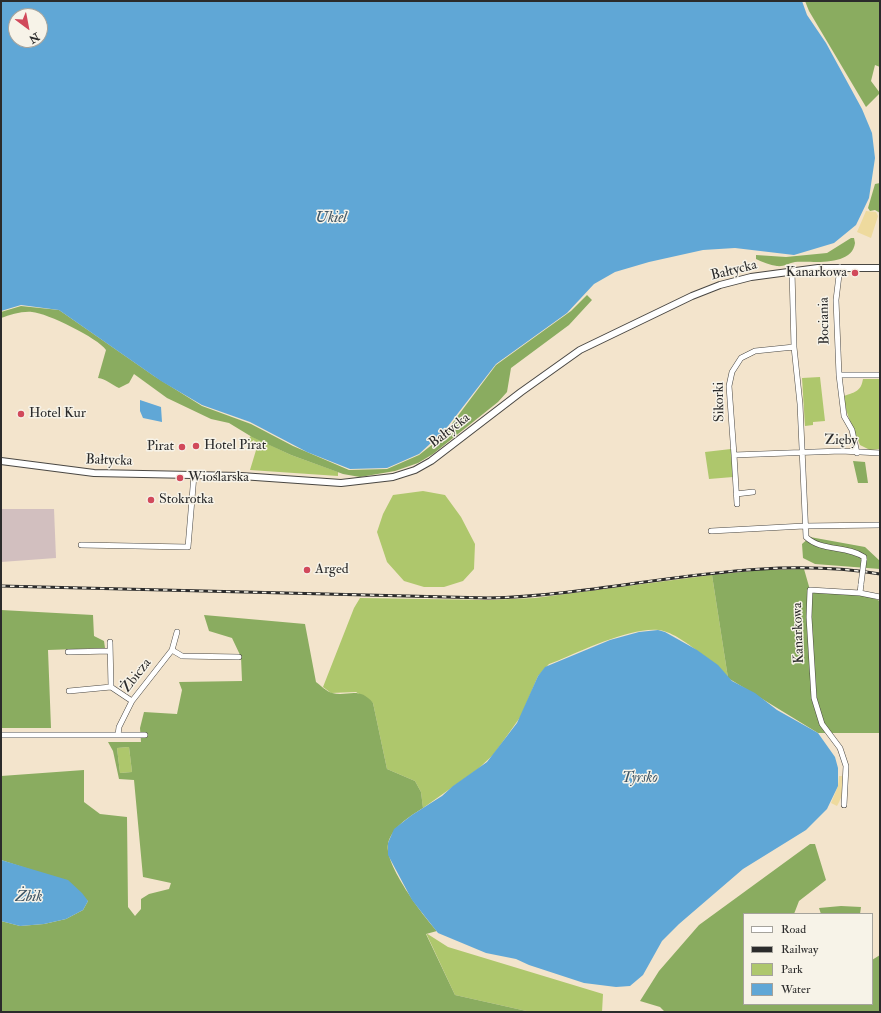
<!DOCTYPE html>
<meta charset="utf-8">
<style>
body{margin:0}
#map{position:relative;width:881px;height:1013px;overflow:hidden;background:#f3e4cc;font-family:"IM FELL Double Pica",serif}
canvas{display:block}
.frame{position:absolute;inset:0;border:2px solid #2b2b2b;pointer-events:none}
.legend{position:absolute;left:743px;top:913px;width:130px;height:92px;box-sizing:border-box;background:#f7f3e8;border:1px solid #a5a39c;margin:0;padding:5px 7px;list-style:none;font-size:12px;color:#2b2b2b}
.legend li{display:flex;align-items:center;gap:8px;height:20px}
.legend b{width:20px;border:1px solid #a5a39c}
.north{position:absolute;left:8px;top:8px;width:40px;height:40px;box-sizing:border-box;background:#f7f3e8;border:1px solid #a5a39c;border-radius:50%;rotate:148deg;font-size:11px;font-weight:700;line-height:16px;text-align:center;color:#2b2b2b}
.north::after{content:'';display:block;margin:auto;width:14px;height:18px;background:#d1495b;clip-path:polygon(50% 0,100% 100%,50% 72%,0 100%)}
</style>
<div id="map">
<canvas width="881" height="1013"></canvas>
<div class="frame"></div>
<ul class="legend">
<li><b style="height:5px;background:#fff"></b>Road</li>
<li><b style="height:5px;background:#2b2b2b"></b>Railway</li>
<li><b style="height:11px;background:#aec76c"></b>Park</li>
<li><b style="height:11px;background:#60a7d6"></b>Water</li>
</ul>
<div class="north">N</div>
</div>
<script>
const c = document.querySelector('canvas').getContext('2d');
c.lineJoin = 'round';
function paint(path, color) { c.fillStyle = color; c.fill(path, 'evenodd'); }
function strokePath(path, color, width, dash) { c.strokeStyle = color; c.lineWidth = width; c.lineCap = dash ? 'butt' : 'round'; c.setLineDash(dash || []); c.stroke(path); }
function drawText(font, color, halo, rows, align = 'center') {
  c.font = font + ' "IM FELL Double Pica",serif'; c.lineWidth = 3; c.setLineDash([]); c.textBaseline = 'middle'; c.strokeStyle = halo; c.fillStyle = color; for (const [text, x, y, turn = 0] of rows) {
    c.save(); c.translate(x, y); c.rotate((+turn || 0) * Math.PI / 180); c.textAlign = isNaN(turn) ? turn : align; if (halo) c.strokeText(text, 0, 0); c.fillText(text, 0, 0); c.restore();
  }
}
paint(new Path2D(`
 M1,509H54L56,558L1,562Z`), '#d2bfbf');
paint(new Path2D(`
 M820,377L825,421L813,422V425L805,426L802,378Z
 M863,379H880V449L870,450L860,445C854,428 845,415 844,396C856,392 861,391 863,379Z
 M251,436L291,455L338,472V476L250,470L257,447L254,440L249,443L246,440Z
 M731,449L733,477L709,479L705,452Z
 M423,491L445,495L461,517L475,544L474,569L463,581L444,587H424L404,581L387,562L377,532L383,514L393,495Z
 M712,575L728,678C720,667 712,662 701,654C690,645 673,632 659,630C631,627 583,650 557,661L549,664L538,676L521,716L494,754L478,769L423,808L421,792L415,781L387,769L373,703L356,692L331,693L323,687L354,608L360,598L489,600L535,598Z
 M129,747L132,772L120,773L117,748Z
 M426,933L448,947L603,994L602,1012H531L455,995Z`), '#aec76c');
paint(new Path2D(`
 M805,1H880V67L875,65L871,81L880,93L866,107L809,11Z
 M880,183V213L875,210L870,211L868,208L875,184Z
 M851,238H854L855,243C852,267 812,261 795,262C789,263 783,267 777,266C770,265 762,262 756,259V255L786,257L827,253Z
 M587,295L592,300L569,325L511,368L507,392L498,402L433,454L418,463L395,471L360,477L343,474L291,455L252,437L229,423L211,419L167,398L134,374L129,383L119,388C112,385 106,379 98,378L106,350C98,338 47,313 32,312C22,311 10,315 1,318V312L21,306L59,310L154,376L202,406L251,424L293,446L349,470L387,469L419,455L433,444L445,433L496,365L571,311Z
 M853,461L865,462L868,483H858Z
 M810,537L865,547L880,561V569L815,564L803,558L802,544Z
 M804,569L810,590L860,593L880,601V733H818L728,678L712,575L762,570Z
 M1,610L93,615L94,636L104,641L105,648L48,650L51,728H1Z
 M204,615L305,624L316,682C320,685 327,692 332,693C348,697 359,686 373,703L387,769L415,781L421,792L423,808C410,816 391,828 388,844C384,864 423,916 437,931L426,934L455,995L531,1012H1V921L20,926L44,924L66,919L83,910L88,901L41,873L1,860V776L84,770V802L100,814L127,817L128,907L135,916L141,909V899L149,894L169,889L171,883L143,877L134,780L119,779L113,751L108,742H141L140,728L144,712L177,714L182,690L179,682L242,681L241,657L232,638L209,631ZM129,747L132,772L120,773L117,748Z
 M810,844H815L826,880L799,901L794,914H744V1004H872V960L880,955V1012H665L660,1007L640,1001L659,971L699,925Z
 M841,906L861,907L860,914H821L819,908Z`), '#8aac60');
paint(new Path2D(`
 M866,211L876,212L878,216L871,238L857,232Z
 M839,776H842C844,787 843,796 837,806L831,803L838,786Z`), '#eeda9e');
paint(new Path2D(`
 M1,1H802L807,15L826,43L862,109L872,133L875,158L869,198L856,225L834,243L794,255L735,248L703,250L649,262L615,272L594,284L567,313L496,364L445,430L419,454L387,468L350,469L307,452L250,422L202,405L161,381L59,310L21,305L1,311ZM16,16H40V40H16Z
 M140,400L161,407L162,422L143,418L140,411Z
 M658,630L665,632L697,650L718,665L732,681L755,693L777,710L818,733L835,757L838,768V786L827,809L806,830L743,869L679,924L662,941L643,975L630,986L616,987L584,983L529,965L516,959L486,953L438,933L412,900L388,855V843L394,829L412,815L442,796L453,786L487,762L517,723L538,676L545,667L610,640L639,632Z
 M1,860L68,880L82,893L88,901L83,910L66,919L44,924L20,926L1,921Z`), '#60a7d6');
const minor = new Path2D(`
 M840,267L836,300L839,375L844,416L852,430L857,453
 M792,271L794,347L800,404L806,537C822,552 846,545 864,557V560
 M794,347L755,351L741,358L732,372L729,386L734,455L841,451L880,453
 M839,375H880
 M734,455L737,504
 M736,494L753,492
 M711,531L804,526L880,525
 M81,545L188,547L194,475
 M860,593L880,597
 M110,642L111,687L132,701
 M172,650L182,656L239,657
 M68,652L110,651
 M69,691L111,687
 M1,735H145
 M118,735L119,727L132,701L172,650L177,632
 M844,805L846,766L840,748L822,724L814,698L809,617L810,590L860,593L861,584`);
const major = new Path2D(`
 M1,461L94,473L241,476L341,483L393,477L415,470L431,461L521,392L580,350L692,296L720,285L751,277L818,268H880`);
strokePath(minor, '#494743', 6);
strokePath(major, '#494743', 8);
strokePath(minor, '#fff', 5);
strokePath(major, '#fff', 6);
const rail = new Path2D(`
 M1,586L488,598C619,595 748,552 880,574`);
strokePath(rail, '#2b2b2b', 3);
strokePath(rail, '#f7f3e8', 1.5, [4.5]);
const minorBridge = new Path2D(`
 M861,584L864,560`);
strokePath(minorBridge, '#494743', 6, []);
strokePath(minorBridge, '#fff', 5);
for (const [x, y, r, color] of [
 [855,273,4,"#d1495b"],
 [21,414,4,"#d1495b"],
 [196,446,4,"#d1495b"],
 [182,447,4,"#d1495b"],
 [180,478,4,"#d1495b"],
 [151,500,4,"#d1495b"],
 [307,570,4,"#d1495b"]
]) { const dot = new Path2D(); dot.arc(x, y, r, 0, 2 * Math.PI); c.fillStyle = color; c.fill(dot); strokePath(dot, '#f7f3e8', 1.5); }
drawText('14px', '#2b2b2b', '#f7f3e8', [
 ["Bałtycka",734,271,-14],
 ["Bociania",825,321,-91],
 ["Sikorki",720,402,-91],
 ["Bałtycka",450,431,-38],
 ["Zięby",841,441,1],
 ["Bałtycka",109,461,2],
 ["Kanarkowa",799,633,-92],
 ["Żbicza",137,676,-52]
]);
drawText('14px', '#2b2b2b', '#f7f3e8', [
 ["Kanarkowa",847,273,"right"],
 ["Hotel Kur",29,414],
 ["Hotel Pirat",204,446],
 ["Pirat",174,447,"right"],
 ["Wioślarska",188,478],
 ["Stokrotka",159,500],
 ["Arged",315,570]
], 'left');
drawText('italic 15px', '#3e5667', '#f7f3e8', [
 ["Ukiel",331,219],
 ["Tyrsko",640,779],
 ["Żbik",29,898]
]);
</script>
